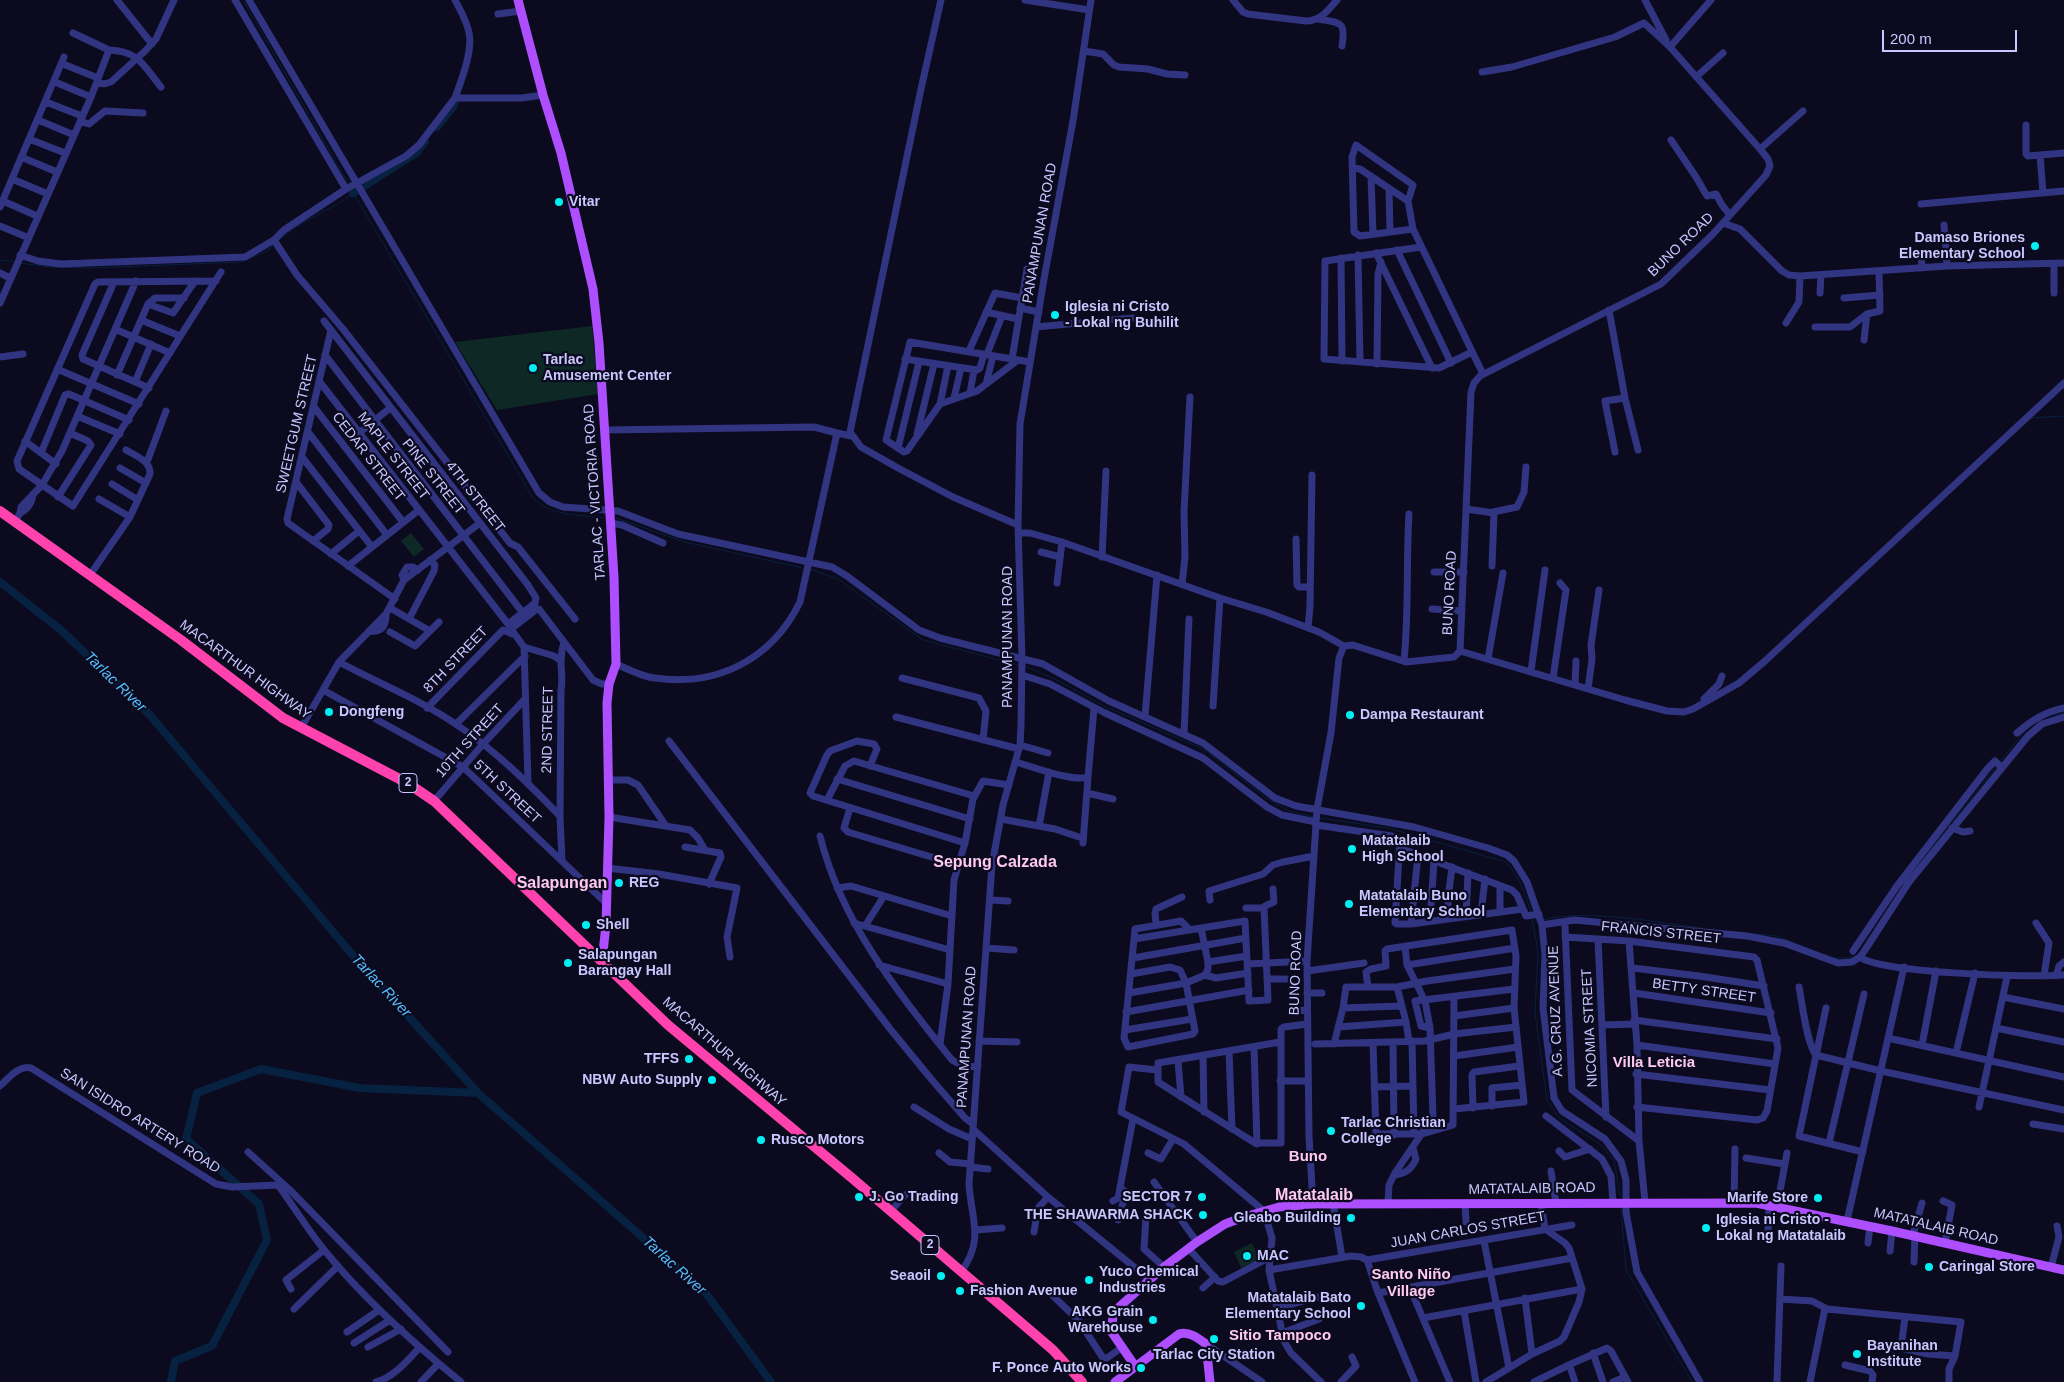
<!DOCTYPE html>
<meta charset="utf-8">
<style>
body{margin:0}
#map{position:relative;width:2064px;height:1382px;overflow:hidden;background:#0c0a1e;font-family:Helvetica,sans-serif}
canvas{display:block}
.scale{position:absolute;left:1882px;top:30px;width:135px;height:22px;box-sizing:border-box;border:2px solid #c8c7ff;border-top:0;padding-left:6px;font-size:15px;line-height:18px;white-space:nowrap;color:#c8c7ff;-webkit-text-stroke:4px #0c0a1e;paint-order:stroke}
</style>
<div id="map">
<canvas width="2064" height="1382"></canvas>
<div class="scale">200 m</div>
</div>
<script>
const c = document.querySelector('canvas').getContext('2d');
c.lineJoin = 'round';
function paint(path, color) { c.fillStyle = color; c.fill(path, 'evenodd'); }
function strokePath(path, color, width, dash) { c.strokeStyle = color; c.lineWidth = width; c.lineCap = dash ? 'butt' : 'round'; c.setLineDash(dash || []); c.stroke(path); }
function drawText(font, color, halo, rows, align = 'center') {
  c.font = font + ' Helvetica,sans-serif'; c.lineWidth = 4.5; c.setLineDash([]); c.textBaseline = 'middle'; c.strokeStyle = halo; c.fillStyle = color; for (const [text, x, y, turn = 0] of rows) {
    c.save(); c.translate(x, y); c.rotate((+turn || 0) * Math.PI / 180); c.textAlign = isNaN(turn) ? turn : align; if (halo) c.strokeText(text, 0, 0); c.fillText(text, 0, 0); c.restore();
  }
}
paint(new Path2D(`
 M592,326L598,394L497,410L455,342Z
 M411,533L424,549L414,557L401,541Z
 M1252,1243L1259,1259L1241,1268L1234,1252Z`), '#0d2825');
strokePath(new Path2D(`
 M243,0L349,185
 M351,189L533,498C551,516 579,515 603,518
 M279,240C300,220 330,212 353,193
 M0,260L14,262
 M20,263L50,267L89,268L241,262L265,252L274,245
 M2030,418L2064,416
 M616,518L685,542L803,568
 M810,569L838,579L923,640L1019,665
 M1025,666L1059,681L1102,705L1205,750L1265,797L1287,810L1313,817
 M2052,715L2064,713
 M2000,762L2026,730
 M1320,818L1388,828L1506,862C1520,877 1525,893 1531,913
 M1928,852L1996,767
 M1532,919L1538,952L1535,1013L1547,1100L1559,1118L1600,1144L1614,1160L1620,1195
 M1544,920C1583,908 1660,923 1702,928
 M1754,934L1777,936L1810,949
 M1857,951L1874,926
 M1834,958H1850L1854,954
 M1621,1208L1626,1270L1692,1382`), '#072140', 1);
strokePath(new Path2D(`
 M437,127L453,107L457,97
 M353,193L416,153L425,142
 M0,582L62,631L149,714L350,952L478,1093L705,1292L771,1382
 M171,1382L175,1361L212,1346L267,1240L259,1204L186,1139L197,1093L261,1069L360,1088L478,1093`), '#072140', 8);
strokePath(new Path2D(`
 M117,0L152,44
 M235,0L346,189
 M249,0L539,493L550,502L563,507L618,511L678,534L832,567L847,576L919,630L940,638L1043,664L1109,701L1203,743L1275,798L1296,806L1414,827L1488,848L1507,855L1514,861L1527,882L1542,925L1545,956L1543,1008L1554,1098L1562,1111L1605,1139L1621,1161L1626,1180V1212L1637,1272L1700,1382
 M941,0L921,89L850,432L861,447L898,468L953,497L1018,525
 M1025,0L1089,10
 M1233,0L1243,12L1248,14L1306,21C1321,21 1328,10 1337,0
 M1645,0L1666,40
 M498,14L521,11
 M1318,19C1341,23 1346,21 1342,46
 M1670,47L1711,0
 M109,50C139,51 144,66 161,87
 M1084,51L1103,54L1114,65L1119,67L1148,69L1167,74L1185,75
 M63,64L98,78
 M1696,77L1723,53
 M55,82L91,97
 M97,82L104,84L111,82L145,51L156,39L174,0
 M455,98C461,81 473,51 469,33C467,21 460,10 455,0
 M46,102L82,116
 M38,120L74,135
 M80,121L89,124L105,111L143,113
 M2026,125V154L2028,156L2064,153
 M29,139L65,153
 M1671,140L1696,177L1707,196L1716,194L1722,205L1730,215
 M1760,149L1803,111
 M2040,155L2043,193
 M21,157L57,172
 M1353,168L1360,169L1408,201
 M1371,176L1373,234
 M12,179L48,194
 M1389,190L1390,232
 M3,201L37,216
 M1921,204L2064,191
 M0,207L64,57
 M1723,223L1740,229L1782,271L1789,275L1800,276L1947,266L2064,263
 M1944,225L1947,266
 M0,226L29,238
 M1413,229L1360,236L1354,232L1352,157L1356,145L1413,185L1408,201L1413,229L1483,374
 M274,240L297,275L343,329L510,543L518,547L575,619
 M1421,247L1325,261L1324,359L1439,368L1472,352
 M1397,250L1451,363
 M1921,252L1922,268
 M1376,253L1432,368
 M20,255L38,261L61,264L245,257L274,240L284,230L346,189L406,156L419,145L455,98H522L543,95
 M1358,255L1360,362
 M1341,258L1342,361
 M2054,264V293
 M0,273L10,278
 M216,281L98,282L95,284L17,461L19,469L73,506L221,272
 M114,282L82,355L83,359L149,388
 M1820,293L1821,275
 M1844,298L1880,295
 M0,303L91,97L109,50L73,33
 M148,304L173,313L195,281
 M1020,308L1039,312
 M1609,310L1625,398L1638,450
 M986,312L1018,319
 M141,320L180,336
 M1786,323L1799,302L1800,276
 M1036,327L1133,318
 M1815,327H1850L1867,314L1880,311L1879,271
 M115,329L170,353
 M331,330L287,519L288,523L395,599
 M1864,340L1867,314
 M969,351L995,293L1022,298
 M987,354L1002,316
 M325,355L523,613
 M0,357L23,354
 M905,359L977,370L980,368L984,354
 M1012,359L1027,269
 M1018,360L977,391L940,404L907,451L904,452L886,440L910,342L1030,362
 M1377,364L1378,274L1381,262
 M57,369L139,404
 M117,375L148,304L155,298H184
 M319,381L508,624L535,603L536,598L528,585L324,321
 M135,382L151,344
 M986,384L993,356
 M970,393L974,370
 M954,398L961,368
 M940,404L948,366
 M314,407L403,522
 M77,416L120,434
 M605,430L814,427L837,433
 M308,432L387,535
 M359,433L390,408
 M917,434L934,364
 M25,441L56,464
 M898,448L919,362
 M1615,452L1605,401L1625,398
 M41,453L65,395L69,394L129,420
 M302,457L372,547
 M147,462L166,411
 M120,468L146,483
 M296,482L329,525L328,529L313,541
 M112,484L138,500
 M58,497L91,445L88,441L70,433
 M99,499L130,517
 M1466,509L1494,513L1492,566
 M1493,512L1517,507L1524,492L1526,467
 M20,513C28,509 32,503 33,494
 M15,522L20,513L21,507L42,485L62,451L136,281
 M610,523L622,525L663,543
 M1019,533H1030L1062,542L1220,598L1266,612L1319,632L1344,646
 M1296,539L1297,585L1299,587H1310
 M1041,552L1060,557
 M331,554L359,531
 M1102,557L1106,471
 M348,566L419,510
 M1434,572H1464
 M90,575L130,517L150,474C151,461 136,456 126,450
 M404,580L402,575L407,567H413L418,570
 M1057,583L1062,542
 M1182,584L1185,557L1184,511L1190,397
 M390,608L430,631
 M1432,609L1462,611
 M409,619L434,571L435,565L430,560
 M1308,628L1310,606L1312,475
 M369,631C382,633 386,626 386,614
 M390,632L415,646L439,622
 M1344,646L1353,645L1406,662L1454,657L1460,651L1471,392L1474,383L1480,376L1661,284L1713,234L1766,175L1770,166L1768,159L1760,149L1670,47L1644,23L1615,37L1512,67L1482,72
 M524,647L528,782
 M1460,651L1625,700L1667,711L1684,712L1693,709L1739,683L1765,661L2064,383
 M1488,659L1503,573
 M561,661L562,650L564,642
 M1404,661C1409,612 1406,563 1409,514
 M339,662C378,683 421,700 457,725C496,751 528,783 560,816
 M616,664C628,669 642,677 655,678C718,687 772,659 800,602L837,433L851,436
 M1531,671L1545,570
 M1022,675L1050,684L1105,713L1203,758L1267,807L1282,815L1316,822
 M902,678L979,698L986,711L983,740
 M1553,678L1566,590L1560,583
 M1575,685L1576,661
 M1588,689L1592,659L1591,645L1599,590
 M323,690L463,767L607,904
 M1704,699L1719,684L1722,676
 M1213,706L1220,598
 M427,708L503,630L515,635
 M1145,716L1157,575
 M896,717L1019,749
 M456,724L525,656
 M301,728L339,662L386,614L404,580L480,523
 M2017,733C2032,720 2045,712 2064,708
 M1184,734L1189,619
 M669,741L891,1030L932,1080L965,1118L973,1124
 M1020,745L1048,753
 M1016,762C1034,767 1071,782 1088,777L1094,708
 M870,766L877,749L874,744L857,741L830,751L827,755L810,793L813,796L965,843
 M837,779L970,819
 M608,780H628L638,785L666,826
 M1087,793L1113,799
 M827,800L845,766L854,761L974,796
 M434,801L483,744L525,699
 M850,808L844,828L848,832L958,865
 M609,817L690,830L698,838L705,850
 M1001,819L1055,829L1079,837
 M1316,825L1392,836L1400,839L1395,923L1397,924H1411L1523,909
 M1039,826L1049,772
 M1952,828L1963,832L1970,831
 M820,836C842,924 897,991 952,1060L964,1067L978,1066
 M1083,843L1088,777
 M685,847L720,853L721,857L709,884
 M1400,848L1512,890L1517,895L1526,916L1539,914
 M960,860L992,865
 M562,861L560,816L561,690C563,681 561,671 561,661L554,656L524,647L511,629L537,609H539L593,680L602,684H609
 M607,868L659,874L737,888L727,937L730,957
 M837,888L851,886L952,916
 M990,900L1008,901
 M1210,900L1209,891L1263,874L1273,865L1283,862L1314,856
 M1246,908H1264
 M1500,912V886
 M1481,914L1485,879
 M1466,916L1468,873
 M1447,918L1449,891L1452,867
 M1430,921L1434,861
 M854,923L950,950
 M2036,923L2049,943L2044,976
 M1156,924L1155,913L1156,909L1182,897
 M1411,924L1418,855
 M1542,925L1574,920L1747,936L1784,943L1838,963L1852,962L1860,957L1865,950L1909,882L2028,736L2042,724L2064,717
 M865,926L884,896
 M1565,926L1572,1090L1639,1141
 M1201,928L1245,921L1249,1001L1268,1000L1264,908L1265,906L1274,902L1273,889
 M1565,937L1629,941L1754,957L1757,960L1778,1048L1767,1111L1763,1118L1757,1120L1637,1107
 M1598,939L1606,1117
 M1629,941L1637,1045L1639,1141L1645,1202
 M986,948L1014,950
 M1853,951L1897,886L1988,768L1995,761L2002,768
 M1860,957C1880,973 2033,978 2064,975
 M1133,958L1246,938
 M1208,962L1247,956
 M1248,964L1307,961
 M879,965L948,984
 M1407,965L1515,948
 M1633,968L1699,976L1764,986
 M1307,971L1364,963
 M1131,974L1170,967L1180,970L1186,983L1195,1031L1193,1034L1128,1047L1124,1038L1135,929L1181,921L1190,930
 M1205,975L1216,978L1248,973
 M2056,976L2059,966L2064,962
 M1267,979H1286
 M1368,987L1366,972L1371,969L1386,966L1385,951L1387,949L1512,930L1516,956L1514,1008L1524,1102L1454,1109
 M1397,987L1406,1022L1409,1041
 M1799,987C1802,1002 1807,1045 1816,1055L1881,1071L2064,1110
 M1129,993L1186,983L1205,975L1208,969V962L1201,928L1134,939
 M1307,993H1322
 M1634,993L1771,1013
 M2003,997L2064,1009
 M1343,1008L1401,1006
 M1826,1008L1799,1136L1863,1152
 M1296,1011L1307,1010
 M1126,1012L1249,990
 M1454,1016L1514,1008
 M1634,1020L1777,1039
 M1603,1025L1634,1024
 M1338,1027L1406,1022
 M1430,1028L1421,1026L1415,1001L1514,989
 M1996,1028L2064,1042
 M1125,1030L1192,1019
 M1888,1038L2064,1077
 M979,1041L1017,1042
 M1412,1041L1414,1134
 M1280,1042L1158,1063V1082L1255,1143H1281V1029L1284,1027L1307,1024
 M1393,1042L1394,1135
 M1373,1043L1376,1134H1422L1453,1125L1454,997
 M940,1044L948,984L954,880L965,843L973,799L983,781L1009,785
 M1315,1044L1425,1041L1454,1034L1516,1027
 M1334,1044L1343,1008L1346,987H1397L1427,981L1515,969
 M1637,1045L1775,1064
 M1922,1045L1936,971
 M1254,1047L1257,1144
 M1229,1051L1232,1129
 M1956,1053L1975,973
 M1203,1055L1204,1112
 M1454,1056L1518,1047
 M1178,1061L1181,1097
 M1157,1070L1129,1067L1121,1112L1184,1144L1264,1211L1272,1238L1269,1270L1284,1341L1291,1353L1321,1382
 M1636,1074L1770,1090
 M1280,1081H1308
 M0,1086C9,1078 18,1065 31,1068L216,1184L232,1187L278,1185C294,1207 308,1230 325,1251C365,1300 412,1342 461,1382
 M1374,1087L1412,1086
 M1492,1106V1088L1522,1085
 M914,1107L949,1129L972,1139
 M1979,1107L2007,977
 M1473,1108L1472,1075L1474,1072L1519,1066
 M1546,1116L1602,1159L1611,1176L1613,1202
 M2033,1124L2064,1129
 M973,1129L1048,1197L1150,1280
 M1829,1143L1864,994
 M1559,1151L1565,1157L1590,1149
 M248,1152L290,1190L448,1352
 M939,1153L950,1162L971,1164
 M1148,1153L1161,1159L1173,1139
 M1746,1158L1784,1164
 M970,1167L988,1169
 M1551,1171L1556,1203
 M1394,1175C1405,1174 1411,1170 1416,1159L1413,1148
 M1154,1182L1197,1242
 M1113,1201L1118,1198L1133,1119
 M1943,1201L1952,1205L1945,1243
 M1734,1202L1735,1149
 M1333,1203L1342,1257
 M1388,1203L1389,1185L1395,1173L1433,1117L1430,1028L1425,1001L1407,965L1405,946
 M1313,1204L1309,1136L1307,961L1317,809L1331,733L1339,658L1344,646
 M1465,1204L1466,1222
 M1777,1207L1787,1153
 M891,1211L905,1195
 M1146,1216L1144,1249L1164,1267
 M1118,1220L1126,1192L1120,1188
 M1847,1221L1904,967
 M976,1230L1002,1228
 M1034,1232L1038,1208L1048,1197
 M1768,1234L1769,1205
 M1913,1235L1922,1203
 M1484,1241L1509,1368
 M1868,1243L1870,1226
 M1188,1248L1218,1281L1223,1282L1270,1257
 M1890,1251L1892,1231
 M1367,1260L1572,1225
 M1367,1260L1378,1293L1415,1382
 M1914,1262L1915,1236
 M2051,1267L2059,1237L2057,1226
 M1269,1270L1351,1256L1361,1257L1367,1260
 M961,1272C985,1239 971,1219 969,1184L992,865L1003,805L1020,745L1021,726L1022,659L1018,525L1020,424L1044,279L1073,121L1091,0
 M1203,1288L1215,1277
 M1410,1288L1450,1382
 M291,1289L286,1280L324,1250
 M1049,1292L1079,1321L1103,1358H1107L1121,1348
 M1378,1293L1572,1258
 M1525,1298L1532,1354
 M1780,1299L1812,1301L1827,1309L1961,1322L1955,1356L1949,1369V1382
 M1277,1308L1318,1297
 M294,1309L338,1266
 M1464,1311L1476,1382
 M1905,1317L1901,1348L1928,1354L1955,1356
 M1423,1318L1582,1289
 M347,1332L379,1310
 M1282,1333L1319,1319
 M354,1343L390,1320
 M1206,1344L1262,1382
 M368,1347L401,1329
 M1593,1353L1603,1382
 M1845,1365L1870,1371L1873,1375L1872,1382
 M376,1382C393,1378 408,1360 420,1347
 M421,1382L438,1364
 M1341,1382L1356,1366L1352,1357
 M1486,1382L1532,1354L1560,1341L1564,1337L1579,1302L1582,1289L1569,1248L1565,1243L1545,1229L1541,1203
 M1534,1382L1571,1364
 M1575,1382L1570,1367L1571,1364L1607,1348L1611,1351L1628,1382
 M1613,1382L1625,1377
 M1777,1382L1781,1266
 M1810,1382L1825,1308`), '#313581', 7);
strokePath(new Path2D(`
 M518,0L543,95L561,153L593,289L599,343L614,577L616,664L609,684L607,703L609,817L606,925L602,961
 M1135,1366L1111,1331L1113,1317L1118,1308L1164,1267L1197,1242L1225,1224L1244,1217L1279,1207L1313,1204L1756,1203L1892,1231L2064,1270
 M1115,1382L1179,1334C1189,1331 1198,1338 1206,1344L1210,1382`), '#ad4eff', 9);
strokePath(new Path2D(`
 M0,511L181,640L283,718L409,784L434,801L668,1025L852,1178L1053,1350L1082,1382`), '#ff42ad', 10);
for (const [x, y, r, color] of [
 [559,202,5,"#00eff2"],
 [2035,246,5,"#00eff2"],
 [1055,315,5,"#00eff2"],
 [533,368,5,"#00eff2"],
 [329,712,5,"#00eff2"],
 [1350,715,5,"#00eff2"],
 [1352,849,5,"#00eff2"],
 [619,883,5,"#00eff2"],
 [1349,904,5,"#00eff2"],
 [586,925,5,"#00eff2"],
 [568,963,5,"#00eff2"],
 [689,1059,5,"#00eff2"],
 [712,1080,5,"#00eff2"],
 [1331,1131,5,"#00eff2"],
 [761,1140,5,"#00eff2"],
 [859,1197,5,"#00eff2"],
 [1202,1197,5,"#00eff2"],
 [1818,1198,5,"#00eff2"],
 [1203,1215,5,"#00eff2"],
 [1351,1218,5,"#00eff2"],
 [1706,1228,5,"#00eff2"],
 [1247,1256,5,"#00eff2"],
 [1929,1267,5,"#00eff2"],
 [941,1276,5,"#00eff2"],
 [1089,1280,5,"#00eff2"],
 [960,1291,5,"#00eff2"],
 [1361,1306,5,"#00eff2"],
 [1153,1320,5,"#00eff2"],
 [1214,1339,5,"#00eff2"],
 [1857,1354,5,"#00eff2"],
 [1141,1368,5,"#00eff2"]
]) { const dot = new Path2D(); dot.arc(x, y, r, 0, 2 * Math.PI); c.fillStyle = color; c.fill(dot); strokePath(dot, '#0c0a1e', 2); }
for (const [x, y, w] of [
 [408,783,18],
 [930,1245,18]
]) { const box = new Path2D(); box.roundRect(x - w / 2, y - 9.5, w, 19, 4); c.fillStyle = '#0c0a1e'; c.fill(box); strokePath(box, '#c8c7ff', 1); }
drawText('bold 12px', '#c8c7ff', null, [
 ["2",408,783],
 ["2",930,1245]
]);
drawText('bold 14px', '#c8c7ff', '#0c0a1e', [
 ["Vitar",569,202],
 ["Damaso Briones",2025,238,"right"],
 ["Elementary School",2025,254,"right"],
 ["Iglesia ni Cristo",1065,307],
 ["- Lokal ng Buhilit",1065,323],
 ["Tarlac",543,360],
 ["Amusement Center",543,376],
 ["Dongfeng",339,712],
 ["Dampa Restaurant",1360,715],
 ["Matatalaib",1362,841],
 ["High School",1362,857],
 ["REG",629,883],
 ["Matatalaib Buno",1359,896],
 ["Elementary School",1359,912],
 ["Shell",596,925],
 ["Salapungan",578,955],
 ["Barangay Hall",578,971],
 ["TFFS",679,1059,"right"],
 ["NBW Auto Supply",702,1080,"right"],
 ["Tarlac Christian",1341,1123],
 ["College",1341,1139],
 ["Rusco Motors",771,1140],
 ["J. Go Trading",869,1197],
 ["SECTOR 7",1192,1197,"right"],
 ["Marife Store",1808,1198,"right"],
 ["THE SHAWARMA SHACK",1193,1215,"right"],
 ["Gleabo Building",1341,1218,"right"],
 ["Iglesia ni Cristo -",1716,1220],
 ["Lokal ng Matatalaib",1716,1236],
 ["MAC",1257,1256],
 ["Caringal Store",1939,1267],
 ["Yuco Chemical",1099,1272],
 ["Industries",1099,1288],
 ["Seaoil",931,1276,"right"],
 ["Fashion Avenue",970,1291],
 ["Matatalaib Bato",1351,1298,"right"],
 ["Elementary School",1351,1314,"right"],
 ["AKG Grain",1143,1312,"right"],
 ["Warehouse",1143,1328,"right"],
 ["Bayanihan",1867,1346],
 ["Institute",1867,1362],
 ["Tarlac City Station",1214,1355,"center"],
 ["F. Ponce Auto Works",1131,1368,"right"]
], 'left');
drawText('14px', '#c8c7ff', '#0c0a1e', [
 ["PANAMPUNAN ROAD",1040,233,-80],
 ["BUNO ROAD",1681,245,-44],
 ["SWEETGUM STREET",297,424,-77],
 ["MAPLE STREET",393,456,52],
 ["CEDAR STREET",368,457,52],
 ["PINE STREET",433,477,52],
 ["TARLAC - VICTORIA ROAD",595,492,-94],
 ["4TH STREET",475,497,52],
 ["BUNO ROAD",1450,593,-87],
 ["PANAMPUNAN ROAD",1008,637,-90],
 ["8TH STREET",456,660,-46],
 ["MACARTHUR HIGHWAY",245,670,36],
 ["2ND STREET",548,730,-89],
 ["10TH STREET",470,741,-48],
 ["5TH STREET",507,792,43],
 ["FRANCIS STREET",1661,933,6],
 ["BUNO ROAD",1296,973,-88],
 ["BETTY STREET",1704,991,8],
 ["A.G. CRUZ AVENUE",1556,1011,-92],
 ["NICOMIA STREET",1590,1028,-93],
 ["PANAMPUNAN ROAD",967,1037,-86],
 ["MACARTHUR HIGHWAY",724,1052,41],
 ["SAN ISIDRO ARTERY ROAD",140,1121,32],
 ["MATATALAIB ROAD",1532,1189,-1],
 ["MATATALAIB ROAD",1936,1227,13],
 ["JUAN CARLOS STREET",1468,1230,-10]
]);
drawText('italic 15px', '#55bfff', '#0c0a1e', [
 ["Tarlac River",115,682,44],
 ["Tarlac River",381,986,47],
 ["Tarlac River",674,1266,42]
]);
drawText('bold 15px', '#ffc9f0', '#0c0a1e', [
 ["Villa Leticia",1654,1063],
 ["Buno",1308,1157],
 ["Santo Niño",1411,1275],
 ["Village",1411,1292],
 ["Sitio Tampoco",1280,1336]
]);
drawText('bold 16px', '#ffc9f0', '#0c0a1e', [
 ["Sepung Calzada",995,863],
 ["Salapungan",562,884],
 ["Matatalaib",1314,1196]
]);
</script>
